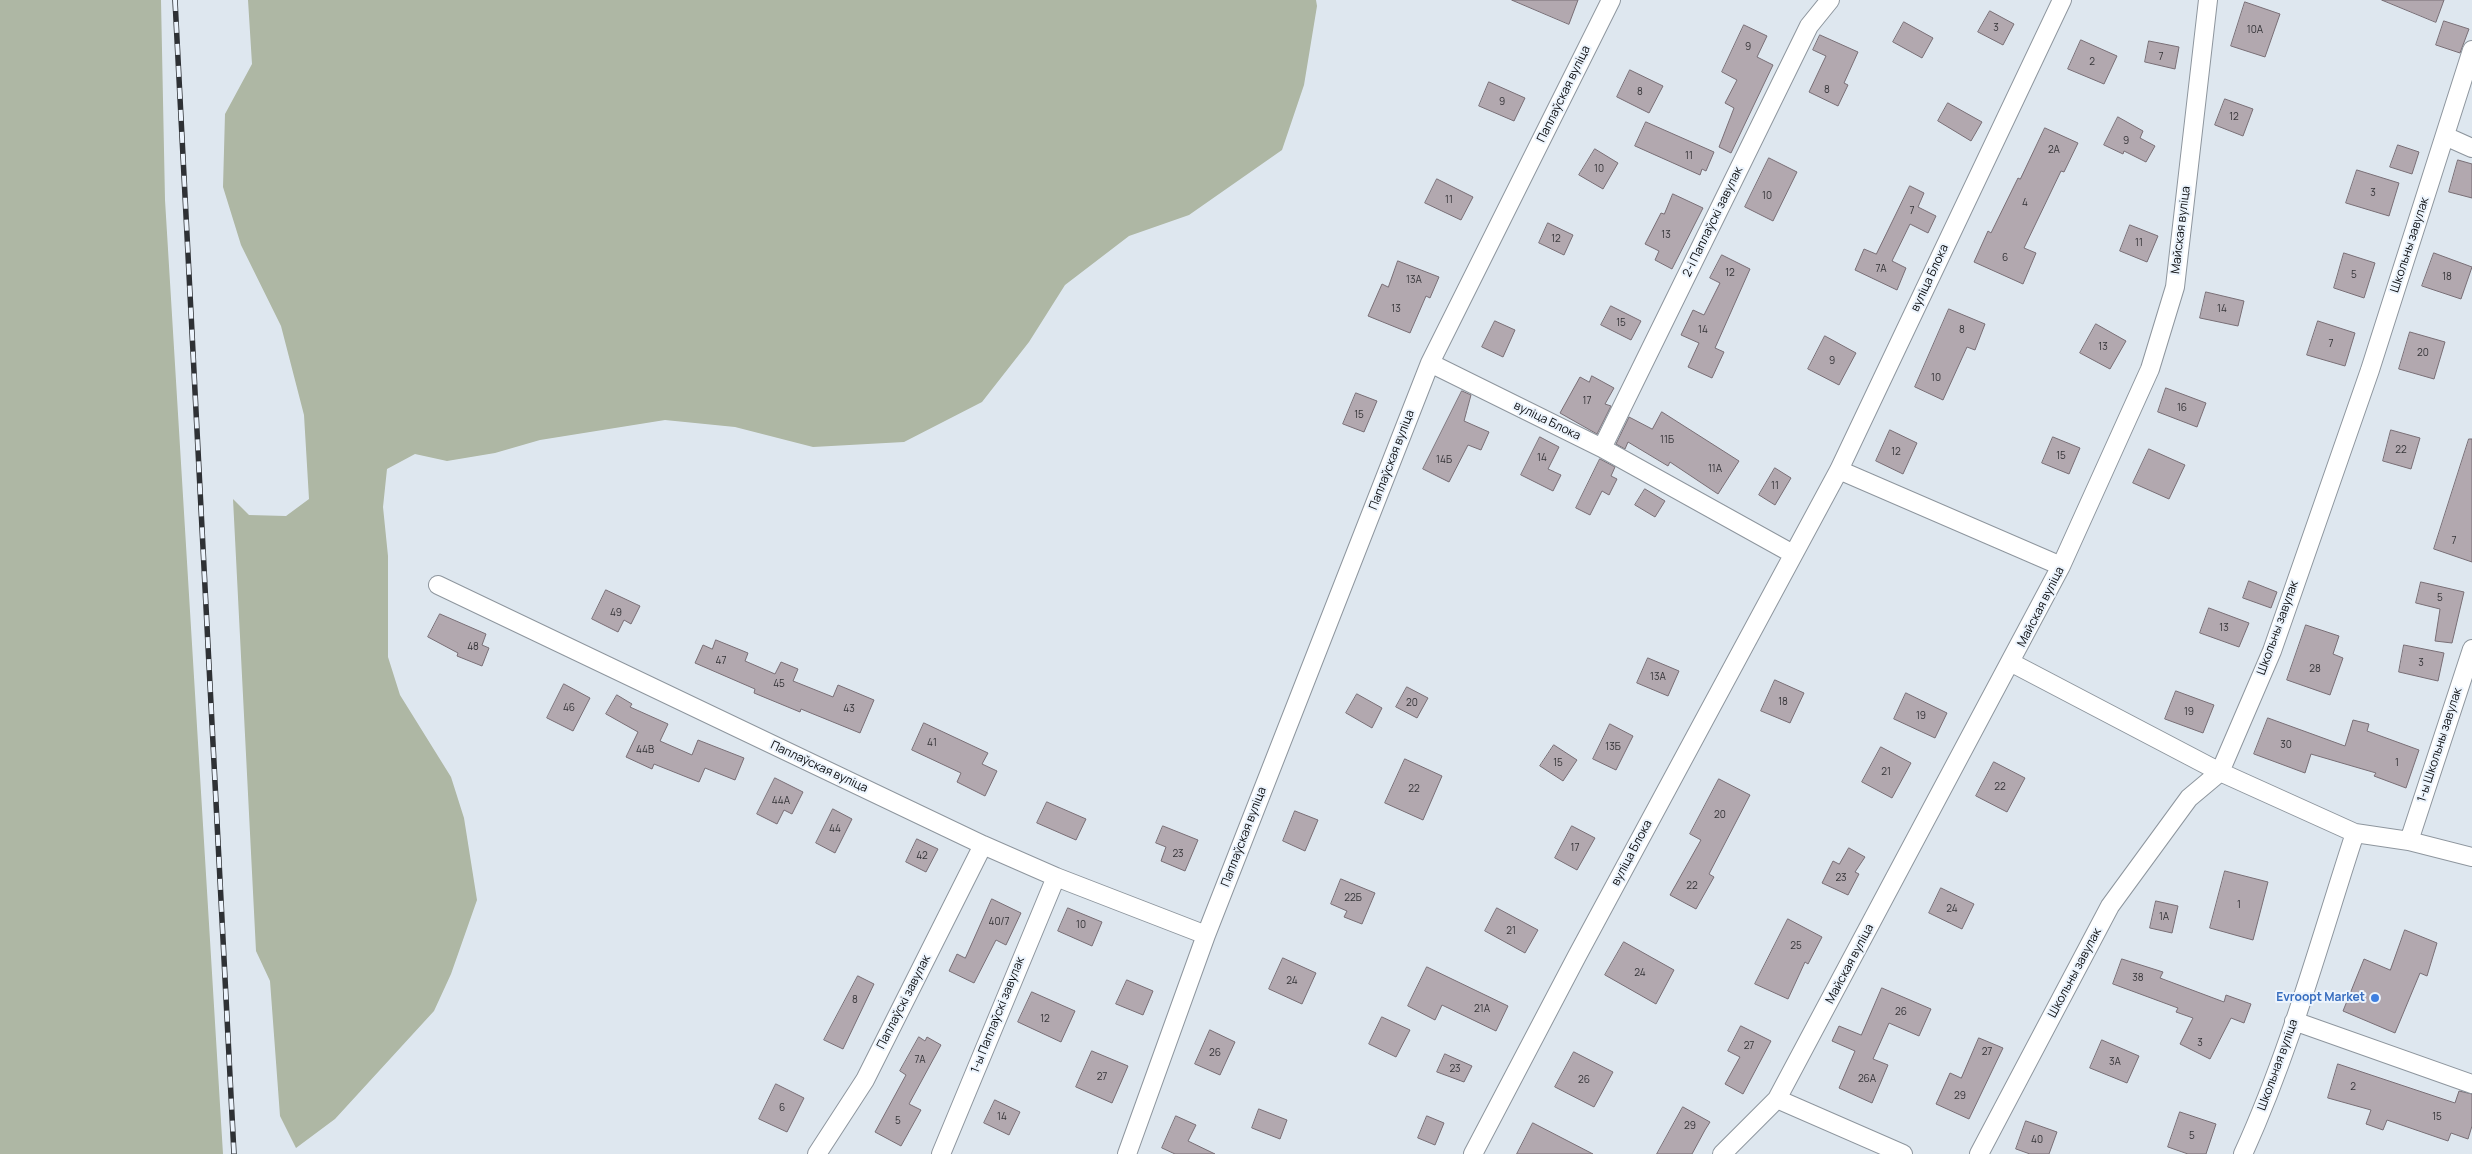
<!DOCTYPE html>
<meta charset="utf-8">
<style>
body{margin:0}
canvas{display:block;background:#dee7ef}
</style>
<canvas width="2472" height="1154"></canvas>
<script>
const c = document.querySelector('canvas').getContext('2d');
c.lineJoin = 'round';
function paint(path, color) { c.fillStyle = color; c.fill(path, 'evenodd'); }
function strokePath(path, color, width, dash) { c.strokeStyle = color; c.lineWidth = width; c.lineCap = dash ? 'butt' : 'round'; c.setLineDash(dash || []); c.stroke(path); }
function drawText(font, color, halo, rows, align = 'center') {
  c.font = font + ' Manrope,sans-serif'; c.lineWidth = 4; c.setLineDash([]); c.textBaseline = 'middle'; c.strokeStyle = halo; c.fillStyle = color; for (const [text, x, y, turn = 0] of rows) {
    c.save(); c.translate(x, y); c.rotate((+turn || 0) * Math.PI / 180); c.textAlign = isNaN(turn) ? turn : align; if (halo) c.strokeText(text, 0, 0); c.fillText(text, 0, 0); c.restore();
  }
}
paint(new Path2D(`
 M0,0H161L165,200L223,1154H0Z
 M248,0H1316L1317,6L1304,85L1282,150L1189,215L1129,236L1065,285L1029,342L982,402L904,442L813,447L735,427L665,420L540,440L495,453L447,461L415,454L387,469L383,507L388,556V657L400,695L451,777L464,818L477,900L451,974L434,1011L335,1119L296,1148L280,1116L270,981L256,951L233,499L249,515L286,516L309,499L304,415L281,326L241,245L223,187L225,114L252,64Z`), '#aeb7a4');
const building = new Path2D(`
 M1512,0H1578L1569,24Z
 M2382,0H2444L2436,22Z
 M2245,2L2280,14L2265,57L2231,46Z
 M1990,11L2014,24L2003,45L1978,32Z
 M2444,21L2469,29L2460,53L2436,45Z
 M1904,22L1933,38L1922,58L1893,42Z
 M1744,25L1767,36L1757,57L1773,65L1731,153L1719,147L1734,108L1725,103L1737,80L1722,72Z
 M1820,35L1858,52L1844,83L1848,85L1838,106L1809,92L1826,56L1813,50Z
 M2081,40L2117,56L2104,84L2068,69Z
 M2149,41L2179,47L2175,69L2145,62Z
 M1630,70L1663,86L1649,113L1617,97Z
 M1489,82L1525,98L1514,121L1479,106Z
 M2225,99L2253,109L2243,136L2215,125Z
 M1948,103L1982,122L1971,141L1938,121Z
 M2118,117L2143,131L2140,138L2155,146L2146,162L2124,151L2123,154L2104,145Z
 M1646,122L1714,152L1706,171L1702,169L1700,175L1635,146Z
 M2045,128L2078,143L2064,172L2061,171L2024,248L2036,253L2023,284L1974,262L1988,231L1991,233L2018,178L2020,179Z
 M2398,145L2419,152L2412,174L2390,167Z
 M1595,149L1618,163L1603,189L1579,175Z
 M1769,158L1797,172L1773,221L1745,207Z
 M2458,160L2472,164V198L2449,192Z
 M2357,170L2399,183L2389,216L2346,203Z
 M1437,179L1473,197L1461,220L1425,203Z
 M1910,186L1924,193L1918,207L1936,216L1928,233L1910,224L1892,261L1906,268L1897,290L1855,270L1864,249L1876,254Z
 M1673,194L1703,208L1672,269L1655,260L1659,251L1645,244L1661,213L1664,214Z
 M1548,223L1573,235L1564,255L1539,243Z
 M2130,225L2158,236L2147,262L2120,251Z
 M2344,253L2375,263L2364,298L2334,288Z
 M2434,253L2472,267L2461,299L2422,286Z
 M1722,255L1750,269L1715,348L1724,352L1712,378L1688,367L1699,343L1681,335L1693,310L1704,315L1720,283L1710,278Z
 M1398,261L1439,277L1430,298L1426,296L1410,333L1368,316L1382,284L1388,287Z
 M2206,292L2244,301L2238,326L2200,318Z
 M1611,306L1641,321L1631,340L1601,325Z
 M1949,309L1985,324L1975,350L1967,347L1943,400L1915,387Z
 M1495,321L1515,330L1503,357L1482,347Z
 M2318,321L2355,333L2345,366L2307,355Z
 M2096,324L2126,341L2110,369L2080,353Z
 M2410,332L2445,342L2434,379L2399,369Z
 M1825,336L1856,353L1839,385L1808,369Z
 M1592,376L1614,388L1605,404L1611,406L1597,434L1560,413L1580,377L1589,382Z
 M2166,388L2206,403L2197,427L2158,412Z
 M1462,391L1471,395L1464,421L1489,432L1481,450L1468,445L1449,482L1423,469Z
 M1356,393L1377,401L1364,432L1343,424Z
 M1662,412L1739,461L1718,494L1670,462L1668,466L1628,442L1625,449L1616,444L1629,417L1652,429Z
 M1890,430L1917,443L1903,474L1876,461Z
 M2391,430L2420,438L2411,469L2383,461Z
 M1540,437L1559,447L1548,469L1561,475L1553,491L1521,475Z
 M2053,437L2080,448L2069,474L2042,463Z
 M2469,439H2472V562L2434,549Z
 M2149,449L2185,465L2169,499L2133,483Z
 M1600,459L1615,467L1611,476L1617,479L1609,495L1602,491L1590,515L1576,508Z
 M1775,468L1791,478L1775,505L1759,495Z
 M1645,489L1665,501L1655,517L1635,505Z
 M2249,581L2277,592L2271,608L2243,598Z
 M2421,582L2464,592L2452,643L2435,641L2440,609L2416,603Z
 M606,590L640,606L631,624L624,620L618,632L592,619Z
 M2209,608L2249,623L2239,647L2200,633Z
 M440,614L486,634L482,645L489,648L482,666L457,656L458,653L428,637Z
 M2306,625L2339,636L2333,654L2343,658L2330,695L2287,680Z
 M716,640L748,653L745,661L775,674L781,662L798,669L793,681L833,697L838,685L874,700L860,733L801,709L800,712L754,693L755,689L695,663L703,645L712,649Z
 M2404,645L2444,653L2438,681L2399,672Z
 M1648,658L1679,671L1668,696L1637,683Z
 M1775,680L1804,693L1790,723L1761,711Z
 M564,684L590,698L573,731L547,718Z
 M1407,687L1428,698L1417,718L1396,707Z
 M2176,691L2214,705L2203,733L2165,719Z
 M1906,693L1947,713L1935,738L1894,719Z
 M1357,694L1382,708L1372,728L1346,713Z
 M617,695L632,704L630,707L668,724L660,741L692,755L698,740L744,758L735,780L705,768L699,782L654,764L652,769L626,757L638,732L606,714Z
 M2268,718L2345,746L2353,720L2369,724L2367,731L2419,750L2406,788L2374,776L2376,773L2311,754L2305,773L2254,754Z
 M924,723L988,753L982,764L997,771L985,796L957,782L961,773L912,750Z
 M1610,724L1633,736L1616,770L1593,759Z
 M1554,745L1577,760L1563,781L1540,766Z
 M1881,747L1911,763L1892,798L1862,782Z
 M1405,759L1442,776L1423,820L1385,803Z
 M1994,762L2025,778L2007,812L1976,796Z
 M775,778L803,792L792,814L784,810L777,824L757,814Z
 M1719,779L1750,795L1709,874L1714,877L1696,909L1670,895L1701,840L1690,834Z
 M1047,802L1086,819L1076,840L1037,823Z
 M833,809L852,819L835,853L816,843Z
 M1295,811L1318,820L1305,851L1283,841Z
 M1163,826L1198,840L1185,871L1161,861L1166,847L1156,843Z
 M1572,826L1595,838L1577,870L1555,858Z
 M917,839L938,849L926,872L906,862Z
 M1849,848L1865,857L1855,872L1859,874L1848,895L1822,883L1833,861L1839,864Z
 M2225,871L2268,882L2253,940L2210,928Z
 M1341,879L1375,893L1362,924L1344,917L1347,911L1331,904Z
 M1941,888L1974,904L1962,929L1929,913Z
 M992,899L1021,913L1006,945L996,940L974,983L949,971L957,954L965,958Z
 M2156,901L2178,906L2172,933L2150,928Z
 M1068,908L1102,922L1092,946L1058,931Z
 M1497,908L1538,930L1525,953L1485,931Z
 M1788,919L1822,937L1808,964L1805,962L1788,999L1755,984Z
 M2405,930L2437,943L2427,976L2420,973L2395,1033L2343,1011L2364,959L2390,970Z
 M1624,942L1674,970L1656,1004L1605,975Z
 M1283,958L1316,973L1302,1004L1269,989Z
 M2122,959L2163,972L2160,978L2224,1002L2226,995L2251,1004L2244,1023L2231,1018L2210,1059L2180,1044L2193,1018L2176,1012L2178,1008L2113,984Z
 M1427,967L1508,1006L1496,1031L1442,1005L1435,1020L1408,1006Z
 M858,976L874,984L843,1049L824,1040Z
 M1127,980L1153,991L1143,1015L1116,1004Z
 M1882,988L1931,1009L1919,1036L1889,1023L1873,1059L1888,1065L1872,1103L1839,1088L1855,1051L1832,1041L1839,1026L1861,1035Z
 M1032,992L1075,1011L1061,1042L1018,1022Z
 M1382,1017L1410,1030L1396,1057L1369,1044Z
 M1741,1026L1771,1041L1743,1094L1725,1084L1740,1057L1728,1051Z
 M1210,1030L1235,1042L1220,1075L1195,1064Z
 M919,1037L925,1041L927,1037L941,1045L909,1104L921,1110L901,1146L875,1132L906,1075L900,1071Z
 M1979,1038L2003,1048L1969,1119L1936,1104L1950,1073L1961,1078Z
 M2102,1040L2139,1056L2127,1083L2090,1068Z
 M1092,1051L1128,1066L1112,1103L1076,1087Z
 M1574,1052L1613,1072L1594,1107L1555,1087Z
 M1445,1054L1472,1066L1464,1082L1437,1072Z
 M2338,1064L2455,1103L2459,1091L2472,1094V1126L2468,1139L2451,1133L2448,1141L2387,1120L2383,1130L2366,1124L2371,1110L2328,1098Z
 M776,1084L804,1098L787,1132L759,1119Z
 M995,1100L1020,1112L1009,1135L984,1123Z
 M1683,1107L1710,1122L1705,1130L1692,1154H1657Z
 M1259,1109L1287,1120L1280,1139L1252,1128Z
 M2180,1112L2216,1124L2206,1154H2188L2168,1147Z
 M1176,1116L1196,1125L1188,1141L1215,1154H1175L1162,1148Z
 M1427,1116L1444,1123L1435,1145L1418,1138Z
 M2026,1121L2057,1132L2049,1154H2030L2016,1149Z
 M1533,1123L1593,1154H1517Z`);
paint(building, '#b2a8af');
strokePath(building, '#796f76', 1);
const minor = new Path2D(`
 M2445,136L2472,148
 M1430,363L1602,448L1793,554
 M1602,448L1809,26L1830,0
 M1839,470L2061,566
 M438,585L983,845L1056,877L1206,935
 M2012,663L2220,772L2355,833L2409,841L2472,857
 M2409,841L2472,649
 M2294,1021L2472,1084
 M1777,1099L1903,1154
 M817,1154L865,1080L983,845
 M941,1154L1056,877
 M1127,1154L1206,935L1430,363L1611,0
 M1473,1154L1577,956L1839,470L2062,0
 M1722,1154L1777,1099L2061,566L2150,369L2175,287L2208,0
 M1979,1154L2110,906L2189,798L2220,772L2272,651L2370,370L2472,50
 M2243,1154C2290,1051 2320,940 2355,833`);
strokePath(minor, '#8e969e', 20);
strokePath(minor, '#fff', 18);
const rail = new Path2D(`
 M175,0L234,1154`);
strokePath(rail, '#2e3135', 5.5);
strokePath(rail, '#ecf4fd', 4, [11]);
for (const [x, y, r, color] of [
 [2375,998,5,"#3f7fe0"]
]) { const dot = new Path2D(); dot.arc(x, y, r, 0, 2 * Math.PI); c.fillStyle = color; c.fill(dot); strokePath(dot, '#ecf4fd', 2); }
drawText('10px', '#353438', null, [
 ["3",1996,28],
 ["10А",2255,30],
 ["9",1748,47],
 ["7",2161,57],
 ["2",2092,62],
 ["8",1827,90],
 ["8",1640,92],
 ["9",1502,102],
 ["12",2234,117],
 ["9",2126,141],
 ["2А",2054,150],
 ["11",1689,156],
 ["10",1599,169],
 ["3",2373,193],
 ["10",1767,196],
 ["11",1449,200],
 ["4",2025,203],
 ["7",1912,211],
 ["13",1666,235],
 ["12",1556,239],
 ["11",2139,243],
 ["6",2005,258],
 ["7А",1881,269],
 ["12",1730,273],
 ["5",2354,275],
 ["18",2447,277],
 ["13А",1414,280],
 ["13",1396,309],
 ["14",2222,309],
 ["15",1621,323],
 ["14",1703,330],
 ["8",1962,330],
 ["7",2331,344],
 ["13",2103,347],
 ["20",2423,353],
 ["9",1832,361],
 ["10",1936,378],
 ["17",1587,401],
 ["16",2182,408],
 ["15",1359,415],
 ["11Б",1667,440],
 ["22",2401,450],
 ["12",1896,452],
 ["15",2061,456],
 ["14",1542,458],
 ["14Б",1444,460],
 ["11А",1715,469],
 ["11",1775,486],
 ["7",2454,541],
 ["5",2440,598],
 ["49",616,613],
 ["13",2224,628],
 ["48",473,647],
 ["47",721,661],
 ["3",2421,663],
 ["28",2315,669],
 ["13А",1658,677],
 ["45",779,684],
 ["18",1783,702],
 ["20",1412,703],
 ["46",569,708],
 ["43",849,709],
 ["19",2189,712],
 ["19",1921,716],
 ["41",932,743],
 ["30",2286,745],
 ["13Б",1613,747],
 ["44В",645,750],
 ["15",1558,763],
 ["1",2397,763],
 ["21",1886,772],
 ["22",2000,787],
 ["22",1414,789],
 ["44А",781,801],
 ["20",1720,815],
 ["44",835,829],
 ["17",1575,848],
 ["23",1178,854],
 ["42",922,856],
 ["23",1841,878],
 ["22",1692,886],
 ["22Б",1353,898],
 ["1",2239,905],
 ["24",1952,909],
 ["1А",2164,917],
 ["40/7",999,922],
 ["10",1081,925],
 ["21",1511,931],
 ["25",1796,946],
 ["24",1640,973],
 ["38",2138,978],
 ["24",1292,981],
 ["8",855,1000],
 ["21А",1482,1009],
 ["26",1901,1012],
 ["12",1045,1019],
 ["3",2200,1043],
 ["27",1749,1046],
 ["27",1987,1052],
 ["26",1215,1053],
 ["7А",920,1060],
 ["3А",2115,1062],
 ["23",1455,1069],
 ["27",1102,1077],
 ["26А",1867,1079],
 ["26",1584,1080],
 ["2",2353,1087],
 ["29",1960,1096],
 ["6",782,1108],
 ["14",1002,1117],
 ["15",2437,1117],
 ["5",898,1121],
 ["29",1690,1126],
 ["5",2192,1136],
 ["40",2037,1140]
]);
drawText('12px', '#0b0d10', '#ecf4fd', [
 ["Паплаўская вуліца",1564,94,-64],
 ["2-і Паплаўскі завулак",1713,222,-64],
 ["Майская вуліца",2181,230,-83],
 ["Школьны завулак",2410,245,-72],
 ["вуліца Блока",1930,278,-65],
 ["вуліца Блока",1547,421,26],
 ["Паплаўская вуліца",1392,460,-69],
 ["Майская вуліца",2041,607,-63],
 ["Школьны завулак",2278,628,-70],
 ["1-ы Школьны завулак",2440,745,-72],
 ["Паплаўская вуліца",819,767,25],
 ["Паплаўская вуліца",1244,837,-69],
 ["вуліца Блока",1632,853,-62],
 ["Майская вуліца",1850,964,-62],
 ["Школьны завулак",2075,973,-62],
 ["Паплаўскі завулак",904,1002,-63],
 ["1-ы Паплаўскі завулак",998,1015,-68],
 ["Школьная вуліца",2278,1065,-70]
]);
drawText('bold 12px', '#366cbe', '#ecf4fd', [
 ["Evroopt Market",2365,998]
], 'right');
</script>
